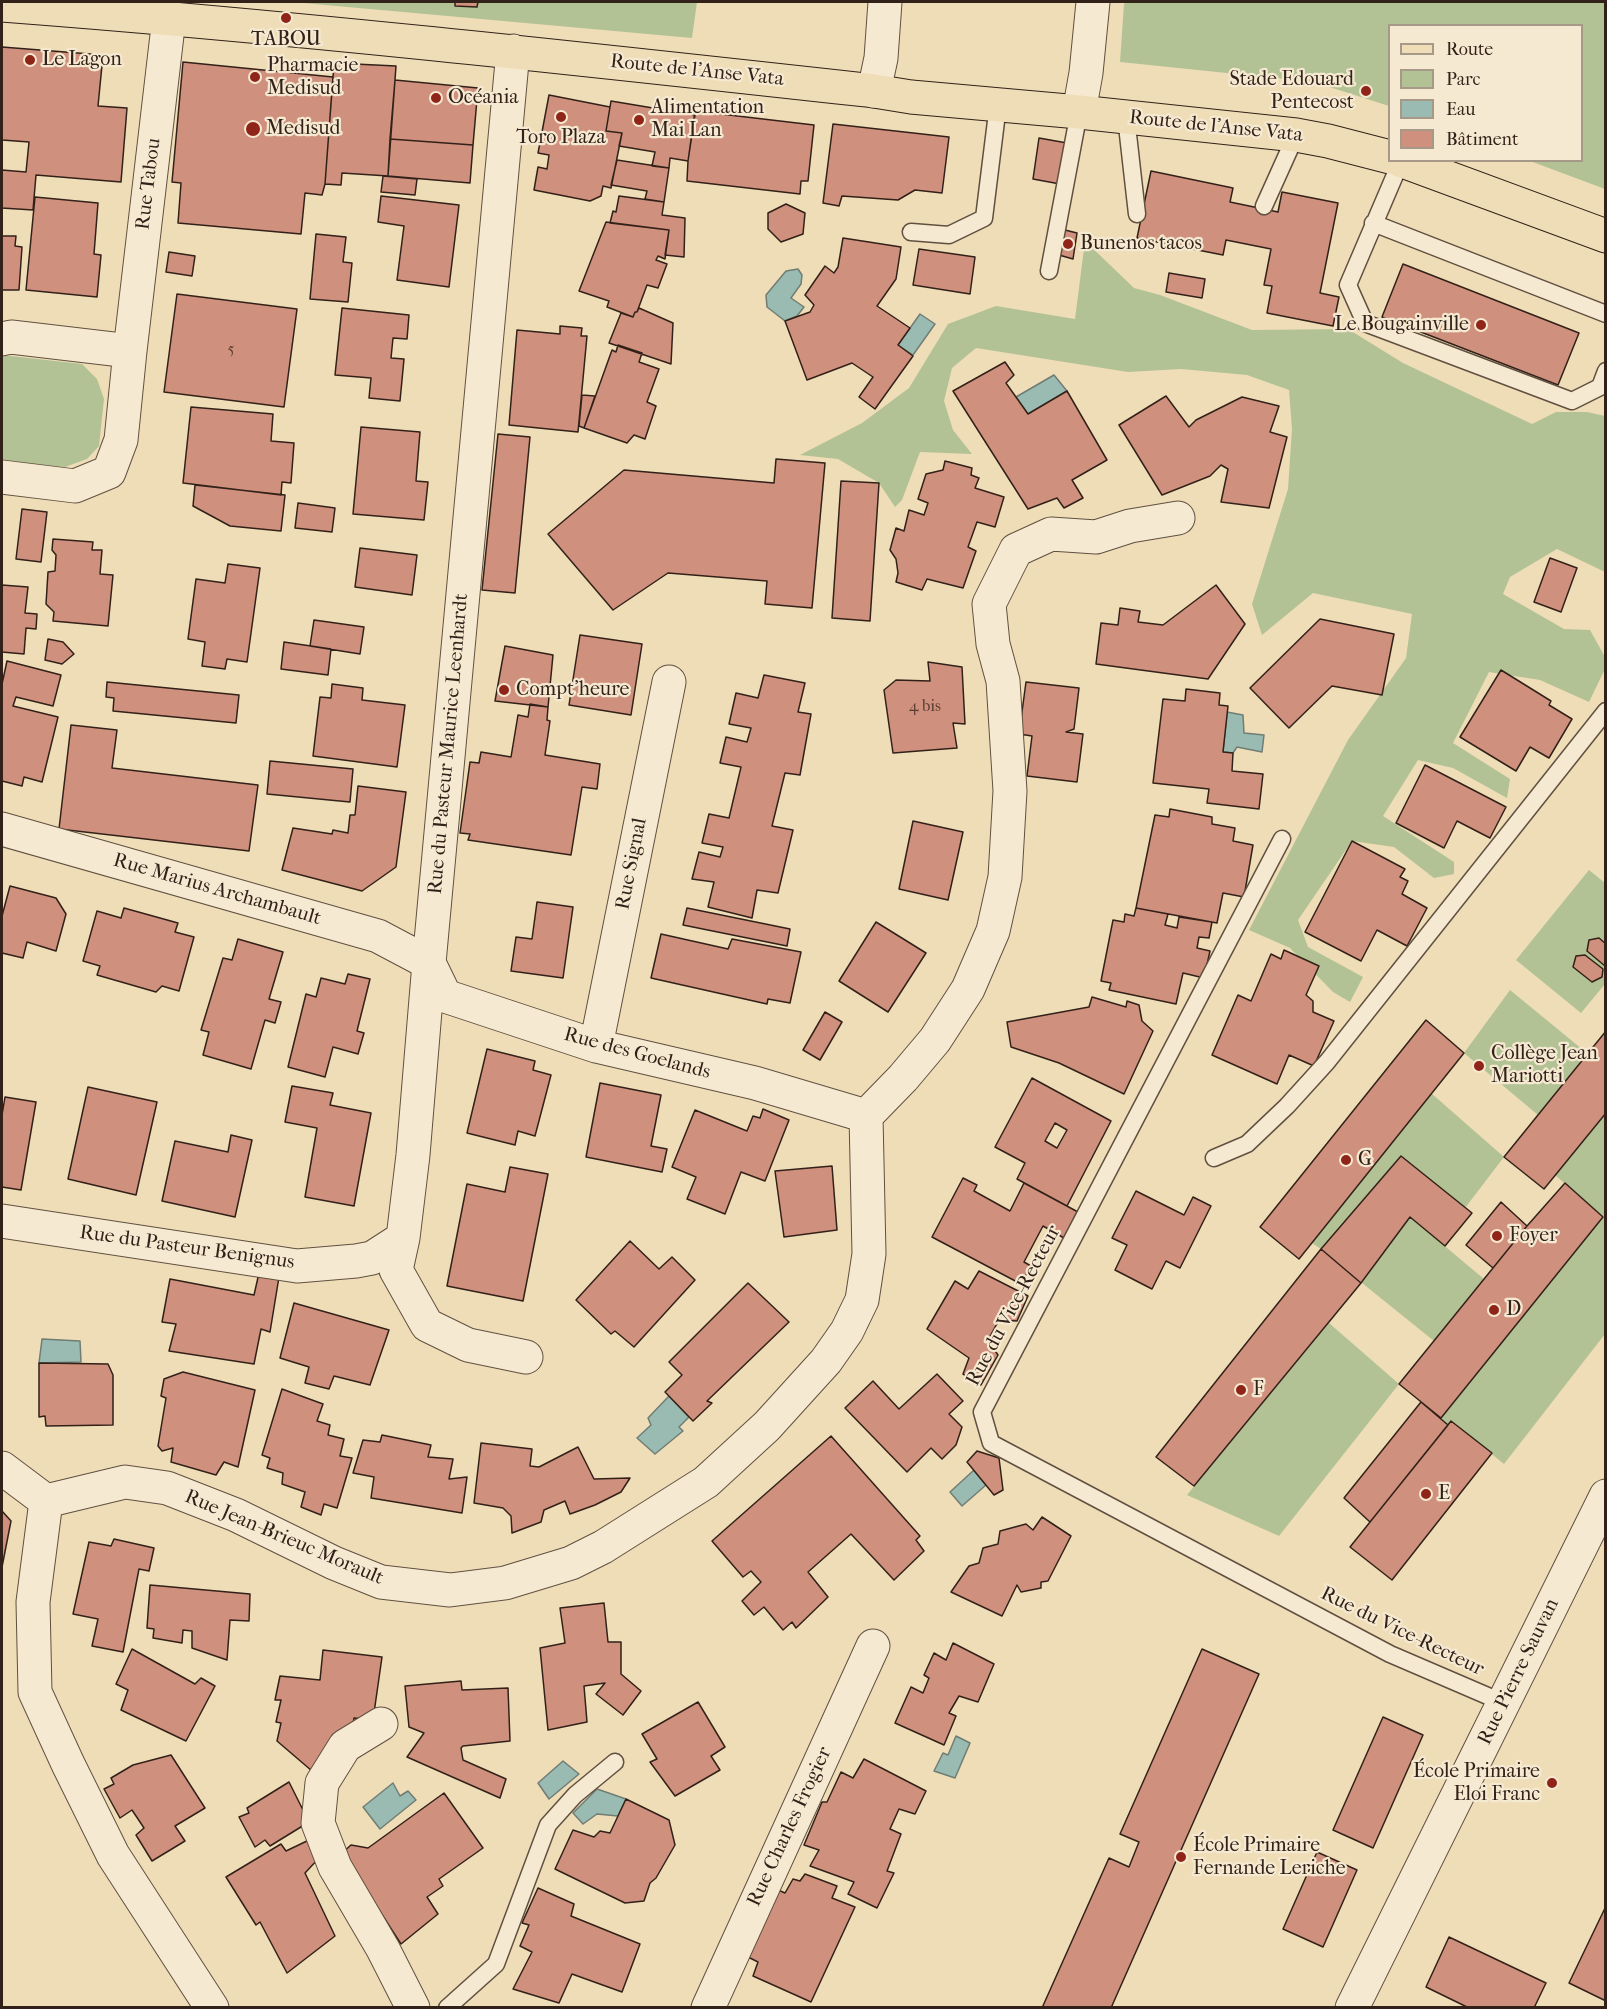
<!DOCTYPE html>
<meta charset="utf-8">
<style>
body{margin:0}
#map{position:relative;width:1607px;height:2009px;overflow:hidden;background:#efddb8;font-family:"IM FELL French Canon",serif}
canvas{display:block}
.frame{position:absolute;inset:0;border:3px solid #322118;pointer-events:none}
.legend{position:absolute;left:1388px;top:24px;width:195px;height:138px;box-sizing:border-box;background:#f5e9d1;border:2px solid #a79987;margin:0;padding:8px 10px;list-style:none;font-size:18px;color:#322118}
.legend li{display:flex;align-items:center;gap:12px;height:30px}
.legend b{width:30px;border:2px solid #a79987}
</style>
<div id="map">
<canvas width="1607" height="2009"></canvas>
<div class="frame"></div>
<ul class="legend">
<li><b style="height:8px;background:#efddb8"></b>Route</li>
<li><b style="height:16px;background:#b2c294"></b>Parc</li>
<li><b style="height:16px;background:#9abbb1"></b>Eau</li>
<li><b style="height:16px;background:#d0907e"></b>Bâtiment</li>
</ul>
</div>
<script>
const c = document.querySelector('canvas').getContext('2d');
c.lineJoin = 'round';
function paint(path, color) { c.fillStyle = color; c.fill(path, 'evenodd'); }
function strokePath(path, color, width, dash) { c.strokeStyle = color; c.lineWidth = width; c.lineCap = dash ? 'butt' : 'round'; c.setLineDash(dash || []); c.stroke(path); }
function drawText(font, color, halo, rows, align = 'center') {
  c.font = font + ' "IM FELL French Canon",serif'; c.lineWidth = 4.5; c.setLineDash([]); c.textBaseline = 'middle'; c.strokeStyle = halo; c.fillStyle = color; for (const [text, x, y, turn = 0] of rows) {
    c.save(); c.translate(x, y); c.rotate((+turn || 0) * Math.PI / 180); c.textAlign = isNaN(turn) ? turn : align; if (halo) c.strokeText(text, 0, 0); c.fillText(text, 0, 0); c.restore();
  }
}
paint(new Path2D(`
 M292,2H697L692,38Z
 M1126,2H1605V189L1530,161L1582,160V26H1390L1389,106L1314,82L1120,62L1124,4Z
 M1085,241L1134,288L1160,295L1252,330L1348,329L1403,363L1532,424L1556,412H1587L1605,416V572L1557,549L1510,577L1503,594L1564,629L1590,630L1605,657V669L1589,702L1540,680L1489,672L1453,743L1510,779L1507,798L1453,768L1418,760L1383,816L1454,862V874L1434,878L1394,847L1352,841L1298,920L1308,947L1363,977L1350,1002L1333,992L1290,948L1249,930L1348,740L1406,658L1412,614L1313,593L1262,635L1252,604L1288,489L1292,429L1289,390L1247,375L1181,369L1128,372L976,348L952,368L944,401L953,430L972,454L920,452L902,500L895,507L879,483L838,459L800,455L862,423L909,388L948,324L996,306L1075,319Z
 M2,355L82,364L97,379L104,399L99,446L87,459L65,467L2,461Z
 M1589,870L1605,883V984L1581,1013L1516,960Z
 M1510,990L1588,1054L1538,1115L1464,1053Z
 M1431,1093L1504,1157L1465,1208L1401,1157L1321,1249L1312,1243Z
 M1605,1113L1606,1214L1603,1217L1606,1219L1605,1334L1504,1464L1451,1421L1448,1425L1441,1418L1603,1217L1555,1175Z
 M1410,1217L1484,1279L1434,1341L1362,1283Z
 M1329,1323L1399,1384L1279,1536L1187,1495Z`), '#b2c294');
const water = new Path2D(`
 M798,269L802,275L801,284L791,298L804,307L797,316L785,321L767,307L766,295L786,271Z
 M920,314L935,324L913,355L898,345Z
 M1054,375L1067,391L1028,414L1016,397Z
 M1227,712L1243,715L1244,733L1264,735L1262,752L1237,747L1233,753L1223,752Z
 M42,1339L80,1341L81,1362L39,1363Z
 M669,1396L689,1417L679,1427L683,1431L655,1454L637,1438L651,1425L648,1418Z
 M974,1470L986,1485L962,1506L950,1492Z
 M956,1736L970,1743L955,1778L934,1771L943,1753L948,1755Z
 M563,1761L579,1774L549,1799L538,1783Z
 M393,1783L400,1796L408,1791L416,1800L380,1829L363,1807Z
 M597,1789L626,1799L618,1816L597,1814L583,1824L573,1813Z`);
paint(water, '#9abbb1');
strokePath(water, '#707d74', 1.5);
const building = new Path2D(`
 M455,2H478L477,7L455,6Z
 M2,47L103,55L98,106L127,108L121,182L36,175L33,210L2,208V170L26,172L29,142L2,140Z
 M183,62L333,77L325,184L322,195L305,193L301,234L178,223L181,183L172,182Z
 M334,63L396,66L388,176L342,173L341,185L325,184Z
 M395,80L478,88L473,145L390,139Z
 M549,95L610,107L606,131L622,133L611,188L603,186L601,196L590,201L534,190L538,167L547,169L549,155L538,153Z
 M611,101L695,115L688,161L670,158L669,168L652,166L655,152L619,146L622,133L606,131Z
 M695,111L814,125L808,181H801L800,194L687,181L688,161Z
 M833,124L949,137L942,193L915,190L898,200L842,196L839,206L823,203Z
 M1039,138L1067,143L1060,184L1033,179Z
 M390,139L473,145L470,183L388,176Z
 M617,160L669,168L664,202L645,199L647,191L611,185Z
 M1151,171L1233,188L1230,202L1278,212L1282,192L1338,203L1320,293L1339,297L1333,326L1267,313L1272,286L1264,285L1271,249L1226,240L1223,255L1137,238Z
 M383,176L417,179L415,195L381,192Z
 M381,196L459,205L449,287L397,280L404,226L378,222Z
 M619,196L664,202L662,215L685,218L684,257L665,255L669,230L610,223L613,211L616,212Z
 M35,197L98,203L94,254L101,255L97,297L26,290Z
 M786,204L805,213L803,234L781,242L768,229V213Z
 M606,222L669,230L665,259L658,256L656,260L667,264L658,288L647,285L637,312H635L633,317L607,307L609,301L579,291Z
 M1061,229L1077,233L1073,259L1059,255Z
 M316,234L346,237L343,262L352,263L348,302L310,299Z
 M2,236H16L15,246L22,247L19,290H2Z
 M843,238L901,247L896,279L877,306L910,328L898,345L913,356L875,409L859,397L873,377L852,363L807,380L785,321L810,312L814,305L805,295L825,266L834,273L838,267Z
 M919,249L975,257L970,294L913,285Z
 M169,252L195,256L192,276L166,272Z
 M1403,264L1579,333L1558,385L1382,317Z
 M1169,273L1205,279L1202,298L1166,292Z
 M177,294L297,309L284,407L164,392Z
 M342,308L409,315L407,339L393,338L391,358L404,359L400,401L369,398L371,378L335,375Z
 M639,308L673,323L671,364L609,343L621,313L633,317L635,312H637Z
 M560,326L582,328L581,336H587L578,432L509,425L517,330L560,334Z
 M618,345L642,353L639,362L659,369L647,402L656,406L645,439L634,435L627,443L584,428L612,350L616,352Z
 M1005,362L1014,375L1006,383L1028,414L1067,391L1107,460L1072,480L1083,498L1064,508L1057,498L1028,509L953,391Z
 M582,395L595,396L584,428L579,426Z
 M1166,396L1189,427L1196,420L1242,397L1279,406L1270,432L1287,437L1269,508L1221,502L1228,469L1221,465L1210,476L1162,495L1119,425Z
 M191,407L273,414L271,441L294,443L291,483L282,482L281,495L183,483Z
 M361,427L420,432L416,481L428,482L424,520L353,514Z
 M498,434L530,437L515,593L482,590Z
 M776,459L825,463L812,608L765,604L767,581L668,573L613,610L548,534L624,470L774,483Z
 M945,461L972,468L971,475L979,478L975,488L1004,497L995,527L977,522L968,547L976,551L963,588L927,579L922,590L896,582L898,573L896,559L890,550L896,528L904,531L909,510L924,515L928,503L918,499L926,474L943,470Z
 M841,481L879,483L870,621L832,618Z
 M195,485L285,495L281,531L230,526L193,506Z
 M298,503L335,508L332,532L295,528Z
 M22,509L47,512L41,562L16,559Z
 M53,539L93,542L92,550H102L100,574L113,575L108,626L53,621L54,612L46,604L48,572L55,571L56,555L52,550Z
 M360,548L417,555L412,595L355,587Z
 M1550,558L1577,568L1561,612L1534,602Z
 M228,564L260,568L247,662L227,659L225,669L202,666L205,642L188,639L196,579L225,583Z
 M2,585L28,587L25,613L37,614L36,629L26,628L24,654L2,652Z
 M1216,585L1245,624L1208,679L1096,664L1101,623L1118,625L1120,608L1140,611L1138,622L1163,625Z
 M1320,619L1394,634L1382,695L1332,686L1289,728L1250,688Z
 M314,620L364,627L360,654L310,646Z
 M580,635L642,644L631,715L569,705Z
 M48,639L63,642L74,654L62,664L45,660Z
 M284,642L331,649L328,675L281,669Z
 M505,646L553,655L548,707L495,701Z
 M7,661L61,675L53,706L16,697L13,706L58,717L42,782L24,777L22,786L2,781V684Z
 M928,662L962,667L965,724L953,723L957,748L893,753L884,690L896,680L930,681Z
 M1501,670L1551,701L1549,705L1572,719L1549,758L1530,747L1516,771L1460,737Z
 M764,675L805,683L798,712L811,714L800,775L785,773L772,826L793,830L778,893L757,890L752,918L708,907L714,882L692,879L699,852L720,857L723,847L702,843L709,814L729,818L741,767L720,763L726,737L747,742L751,728L729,724L736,693L758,698Z
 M107,682L239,695L236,723L113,711L114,698L106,697Z
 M1026,682L1079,688L1074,729L1066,732L1083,734L1077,782L1027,776L1032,736L1019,734Z
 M332,684L363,688L362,700L405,705L397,767L313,756L320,697L331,698Z
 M1186,689L1220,693L1219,705L1228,706L1223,752L1233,753L1232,771L1263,774L1259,809L1207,803L1209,789L1153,783L1163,699L1185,701Z
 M530,704L548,707L547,720L550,721L545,755L600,764L597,789L582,787L571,855L468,840L470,834L460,833L470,762L479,763L481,752L511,757L518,715L528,717Z
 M71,725L117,730L112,768L258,785L249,851L59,829Z
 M270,761L353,769L350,802L267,794Z
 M1425,765L1506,807L1490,838L1457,821L1444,848L1396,823Z
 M358,786L406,792L396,867L362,891L282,870L293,828L332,834L333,830L348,833L350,815H355Z
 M1170,809L1212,817V824L1235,828L1233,841L1253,845L1244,897L1223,893L1217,923L1136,908L1155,815L1169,817Z
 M913,821L963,832L948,900L899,889Z
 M1352,841L1405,869L1400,877L1408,881L1402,894L1427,908L1407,946L1377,930L1361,961L1305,932Z
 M10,886L56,898L66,914L56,951L27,942L23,958L2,953V916Z
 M537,902L573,907L563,978L511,971L516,937L532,939Z
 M124,908L178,923L175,932L194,937L179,991L162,986L156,992L97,975L100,966L83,961L97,911L121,918Z
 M687,908L790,929L787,946L683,925Z
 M1136,908L1168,914L1165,925L1177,928L1179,917L1212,922L1209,938L1199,937L1197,948L1210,951L1204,978L1183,973L1176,1004L1109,990L1111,983L1101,981L1113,920L1124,922L1125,914L1134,916Z
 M876,922L926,953L888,1012L839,981Z
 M661,934L728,949L732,939L801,952L790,1003L768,999L767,1004L651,978Z
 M1599,938L1606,944L1605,966L1587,951L1589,940Z
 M238,939L283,952L269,999L281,1002L275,1023L265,1020L251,1069L203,1055L209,1032L201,1030L223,958L232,960Z
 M1284,950L1319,966L1306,995L1313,1001V1012L1334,1021L1314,1066L1289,1055L1277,1084L1212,1055L1238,995L1251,1001L1271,954L1281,959Z
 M1585,955L1603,969L1602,977L1592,982L1573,967L1576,956Z
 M348,974L370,979L357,1031L364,1033L358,1054L333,1047L325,1077L288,1067L306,994L316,997L321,978L345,984Z
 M1092,997L1126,1007L1127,1001L1139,1005L1142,1021L1153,1031L1124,1094L1059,1063L1011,1047L1007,1022L1089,1007Z
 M825,1012L842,1022L820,1060L803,1050Z
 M1426,1020L1464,1053L1299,1259L1260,1227Z
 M1606,1031V1113L1544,1189L1504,1157Z
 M487,1049L535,1061L533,1070L551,1075L535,1136L518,1131L515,1145L467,1133Z
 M1032,1078L1111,1121L1067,1206L1017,1179L1025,1163L995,1147ZM1055,1123L1067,1130L1057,1148L1045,1141Z
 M600,1083L661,1095L651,1146L667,1149L662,1172L586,1157Z
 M292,1086L333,1093L330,1105L371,1113L354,1206L305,1197L317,1128L285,1122Z
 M88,1087L157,1102L136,1195L68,1179Z
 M5,1097L36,1102L21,1190L2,1187V1115Z
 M763,1109L789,1120L765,1181L741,1172L725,1214L687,1199L696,1177L672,1167L695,1110L747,1131L753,1116L760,1118Z
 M231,1135L252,1140L235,1217L162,1201L175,1141L228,1152Z
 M1401,1156L1472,1213L1445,1246L1410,1217L1361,1283L1321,1249Z
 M832,1166L837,1230L784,1237L775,1171Z
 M510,1167L548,1174L523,1301L447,1286L467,1184L505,1192Z
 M963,1178L977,1185L974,1191L1010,1211L1024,1183L1078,1212L1064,1238L1043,1226L1024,1262L1031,1266L1021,1284L932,1237Z
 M1565,1183L1603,1217L1441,1418L1399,1384L1527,1226Z
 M1136,1191L1184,1215L1193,1197L1211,1206L1180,1268L1166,1261L1152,1289L1115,1270L1127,1245L1112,1238Z
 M1501,1202L1527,1226L1493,1268L1466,1245Z
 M630,1241L659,1269L672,1257L695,1280L634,1347L615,1331L611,1334L576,1300Z
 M1321,1249L1361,1283L1194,1486L1156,1457Z
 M979,1271L1028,1296L1017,1321L999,1320L988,1340L998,1355L981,1385L963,1374L969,1358L927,1329L955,1281L968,1289Z
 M259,1273L279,1277L270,1332L261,1329L254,1364L169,1351L176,1324L162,1322L170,1279L254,1295Z
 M748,1283L789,1322L707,1401L712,1403L693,1421L665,1392L682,1375L669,1362Z
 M294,1303L389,1330L370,1385L334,1376L329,1389L305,1383L309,1367L280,1358Z
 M39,1363L108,1364L113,1375V1425L46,1426L45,1416L39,1417Z
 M183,1372L255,1390L238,1467L224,1462L216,1475L171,1462L173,1448L162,1451L158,1446L166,1398L161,1396L164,1379Z
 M937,1374L963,1401L949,1414L962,1427L956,1445L942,1459L931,1448L907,1472L845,1408L873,1381L899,1409Z
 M282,1389L323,1404L317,1421L330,1425L328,1435L344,1439L340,1456L352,1458L337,1508L324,1504L321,1515L301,1507L305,1492L282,1484L283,1473L267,1468L270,1458L262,1455Z
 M1421,1402L1448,1425L1370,1522L1344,1498Z
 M1451,1421L1492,1453L1392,1580L1350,1547Z
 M382,1435L431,1445L428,1457L453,1459L449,1479L467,1477L462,1513L371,1498L374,1477L353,1473L363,1440L380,1442Z
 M831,1436L920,1536L916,1540L924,1551L894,1580L851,1534L808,1572L828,1597L796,1628L792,1622L783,1630L764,1607L754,1615L742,1601L761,1582L751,1571L743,1577L712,1541Z
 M481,1443L532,1449L530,1466L539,1467L578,1447L594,1479L630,1478L621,1492L595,1505L570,1514L565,1501L544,1510L541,1522L512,1533L511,1516L503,1508L474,1503Z
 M977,1451L999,1458L1003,1490L994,1495L967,1462Z
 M2,1511L11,1521L2,1567Z
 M1042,1517L1071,1536L1048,1581L1041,1582V1588L1021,1592L1017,1585L1002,1616L951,1592L969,1566L979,1563L983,1548L998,1544L1000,1531L1026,1524L1033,1530Z
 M114,1539L154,1548L149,1571L139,1569L123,1652L92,1646L98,1619L73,1614L89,1542L111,1546Z
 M150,1585L250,1594L249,1621L230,1620L227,1660L192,1648V1631L183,1630L182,1643L153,1638L154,1629L147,1628Z
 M604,1603L608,1642H621V1674L641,1691L623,1715L596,1694L605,1683L584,1686L587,1722L548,1730L540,1648L565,1643L560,1608Z
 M953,1643L994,1664L978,1702L959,1696L949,1713L956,1716L944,1745L895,1723L911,1687L923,1693L929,1678L924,1675L934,1653L946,1660Z
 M132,1649L195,1684L201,1678L215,1686L186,1741L121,1710L128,1690L116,1684Z
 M1202,1649L1259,1674L1111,2008H1042L1109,1858L1129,1867L1139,1842L1120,1834Z
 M323,1650L382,1657L373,1720L354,1718L352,1730L312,1771L277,1741L281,1723L276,1722L281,1700H275L280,1676L320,1680Z
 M461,1681L462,1690L508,1688L510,1741L463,1746L461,1748L463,1760L506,1779L500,1798L407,1757L424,1733L409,1727L405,1686Z
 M698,1702L725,1747L711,1756L720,1770L675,1796L650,1762L657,1759L642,1734Z
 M1383,1717L1423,1735L1373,1848L1333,1830Z
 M171,1755L205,1808L175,1826L185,1841L152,1861L136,1835L144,1828L132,1810L120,1818L104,1789L114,1784L111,1778L133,1765Z
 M864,1759L926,1791L915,1814L899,1809L890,1829L901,1834L887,1871L894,1873L877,1908L848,1894L854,1882L810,1866L819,1850L804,1845L822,1802H827L841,1772L853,1778Z
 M289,1782L309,1822L270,1846L265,1840L255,1847L239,1817L249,1813L247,1808Z
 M444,1793L483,1848L439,1879L443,1886L427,1897L438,1914L401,1944L342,1853L351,1845L368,1848Z
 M626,1799L669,1820L675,1845L656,1878L650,1883L644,1901L625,1903L555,1869L573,1830L594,1837L600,1831L610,1833Z
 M309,1840L319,1858L305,1873L335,1936L287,1973L260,1922L256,1925L226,1877L281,1844L286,1851Z
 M1317,1852L1357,1870L1323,1947L1283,1929Z
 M805,1874L837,1886L832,1898L855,1907L811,2002L753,1976L758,1962L748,1957L776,1889L785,1893L793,1879L800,1881Z
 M538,1888L574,1904L571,1916L640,1944L622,1992L572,1974L559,2003L513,1989L532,1952L520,1946L529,1925L522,1923Z
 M1606,1906V2001L1569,1983Z
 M1449,1937L1546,1983L1534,2008H1469L1426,1987Z`);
paint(building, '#d0907e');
strokePath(building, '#322118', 1.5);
const lane = new Path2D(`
 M1126,117L1137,214
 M1401,161L1348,285L1365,323L1572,401L1600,387L1606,371
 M1264,206L1296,135
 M1373,223L1606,314
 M911,232L949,235L984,218L998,105
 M1049,271L1079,112
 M1282,839L982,1412L991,1443L1390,1654L1504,1703
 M1214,1158L1247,1144L1287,1106L1327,1062L1606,711
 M447,2008L496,1964L548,1825L575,1795L615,1762`);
const street = new Path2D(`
 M513,51L429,963L413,1155L403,1238L396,1270L427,1325L468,1345L526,1357
 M874,91L881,58L885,2
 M1079,112L1086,73L1093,2
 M2,339L11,337L130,351
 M2,477L75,486L109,472L121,440L130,351L169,18
 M2,829L378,936L429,963L445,996L596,1046L755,1083L866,1116
 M596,1046L669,682
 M2,1221L297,1266L356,1261L372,1258L403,1238
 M2,1468L46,1501
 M381,1724L345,1746L322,1783L318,1823L335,1867L383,1949L413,2008
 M212,2008L113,1855L68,1764L35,1692L33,1602L46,1501L125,1482L167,1488L236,1515L334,1563L381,1582L450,1590L505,1583L571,1563L603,1547L706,1482L767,1426L826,1361L847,1331L862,1300L869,1254L866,1116L903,1078L935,1040L968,989L993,931L1005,877L1010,791L1003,681L993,644L989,604L1016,550L1051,534L1096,537L1130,526L1178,518
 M708,2008L873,1646
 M1352,2008L1606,1496`);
const primary = new Path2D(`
 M2,5C293,27 583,59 874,91L911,97L1079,112L1296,135L1328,141L1390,157
 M1400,160L1606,236`);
strokePath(lane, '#615040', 19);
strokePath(street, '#615040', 35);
strokePath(primary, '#322118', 35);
strokePath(lane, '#f5e9d1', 16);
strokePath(street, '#f5e9d1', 33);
strokePath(primary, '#efddb8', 33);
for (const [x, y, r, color] of [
 [286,18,6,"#8f2418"],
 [30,60,6,"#8f2418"],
 [255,77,6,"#8f2418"],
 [1366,91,6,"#8f2418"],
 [436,98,6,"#8f2418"],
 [561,117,6,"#8f2418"],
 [639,120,6,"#8f2418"],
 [253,129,8,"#8f2418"],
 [1068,244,6,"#8f2418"],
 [1481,325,6,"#8f2418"],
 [504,690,6,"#8f2418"],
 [1479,1066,6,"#8f2418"],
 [1346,1160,6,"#8f2418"],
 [1497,1236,6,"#8f2418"],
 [1494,1310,6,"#8f2418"],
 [1241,1390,6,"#8f2418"],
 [1426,1494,6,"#8f2418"],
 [1552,1783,6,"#8f2418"],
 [1181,1857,6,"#8f2418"]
]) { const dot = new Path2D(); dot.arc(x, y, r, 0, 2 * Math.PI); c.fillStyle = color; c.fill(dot); strokePath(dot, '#f5e9d1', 2); }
drawText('16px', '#5a3d32', null, [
 ["5",231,350],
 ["4 bis",925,707]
]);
drawText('20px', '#322118', '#f5e9d1', [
 ["TABOU",286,40,"center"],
 ["Le Lagon",42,60],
 ["Pharmacie",267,66],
 ["Medisud",267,89],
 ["Stade Edouard",1354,80,"right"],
 ["Pentecost",1354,103,"right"],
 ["Océania",448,98],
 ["Alimentation",651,108],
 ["Mai Lan",651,131],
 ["Medisud",266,129],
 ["Toro Plaza",561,138,"center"],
 ["Bunenos tacos",1080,244],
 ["Le Bougainville",1469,325,"right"],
 ["Compt'heure",516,690],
 ["Collège Jean",1491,1054],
 ["Mariotti",1491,1077],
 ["G",1358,1160],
 ["Foyer",1509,1236],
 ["D",1506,1310],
 ["F",1253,1390],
 ["E",1438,1494],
 ["École Primaire",1540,1772,"right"],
 ["Eloi Franc",1540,1795,"right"],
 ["École Primaire",1193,1846],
 ["Fernande Leriche",1193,1869]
], 'left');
drawText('20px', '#322118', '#f5e9d1', [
 ["Route de l'Anse Vata",697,71,6],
 ["Route de l'Anse Vata",1216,127,6],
 ["Rue Tabou",149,184,-83],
 ["Rue du Pasteur Maurice Leenhardt",449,744,-85],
 ["Rue Signal",632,864,-79],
 ["Rue Marius Archambault",217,890,16],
 ["Rue des Goelands",637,1054,15],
 ["Rue du Pasteur Benignus",187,1248,8],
 ["Rue du Vice-Recteur",1014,1306,-62],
 ["Rue Jean-Brieuc Morault",284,1538,23],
 ["Rue du Vice-Recteur",1402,1632,26],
 ["Rue Pierre Sauvan",1519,1672,-64],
 ["Rue Charles Frogier",790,1827,-65]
]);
</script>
